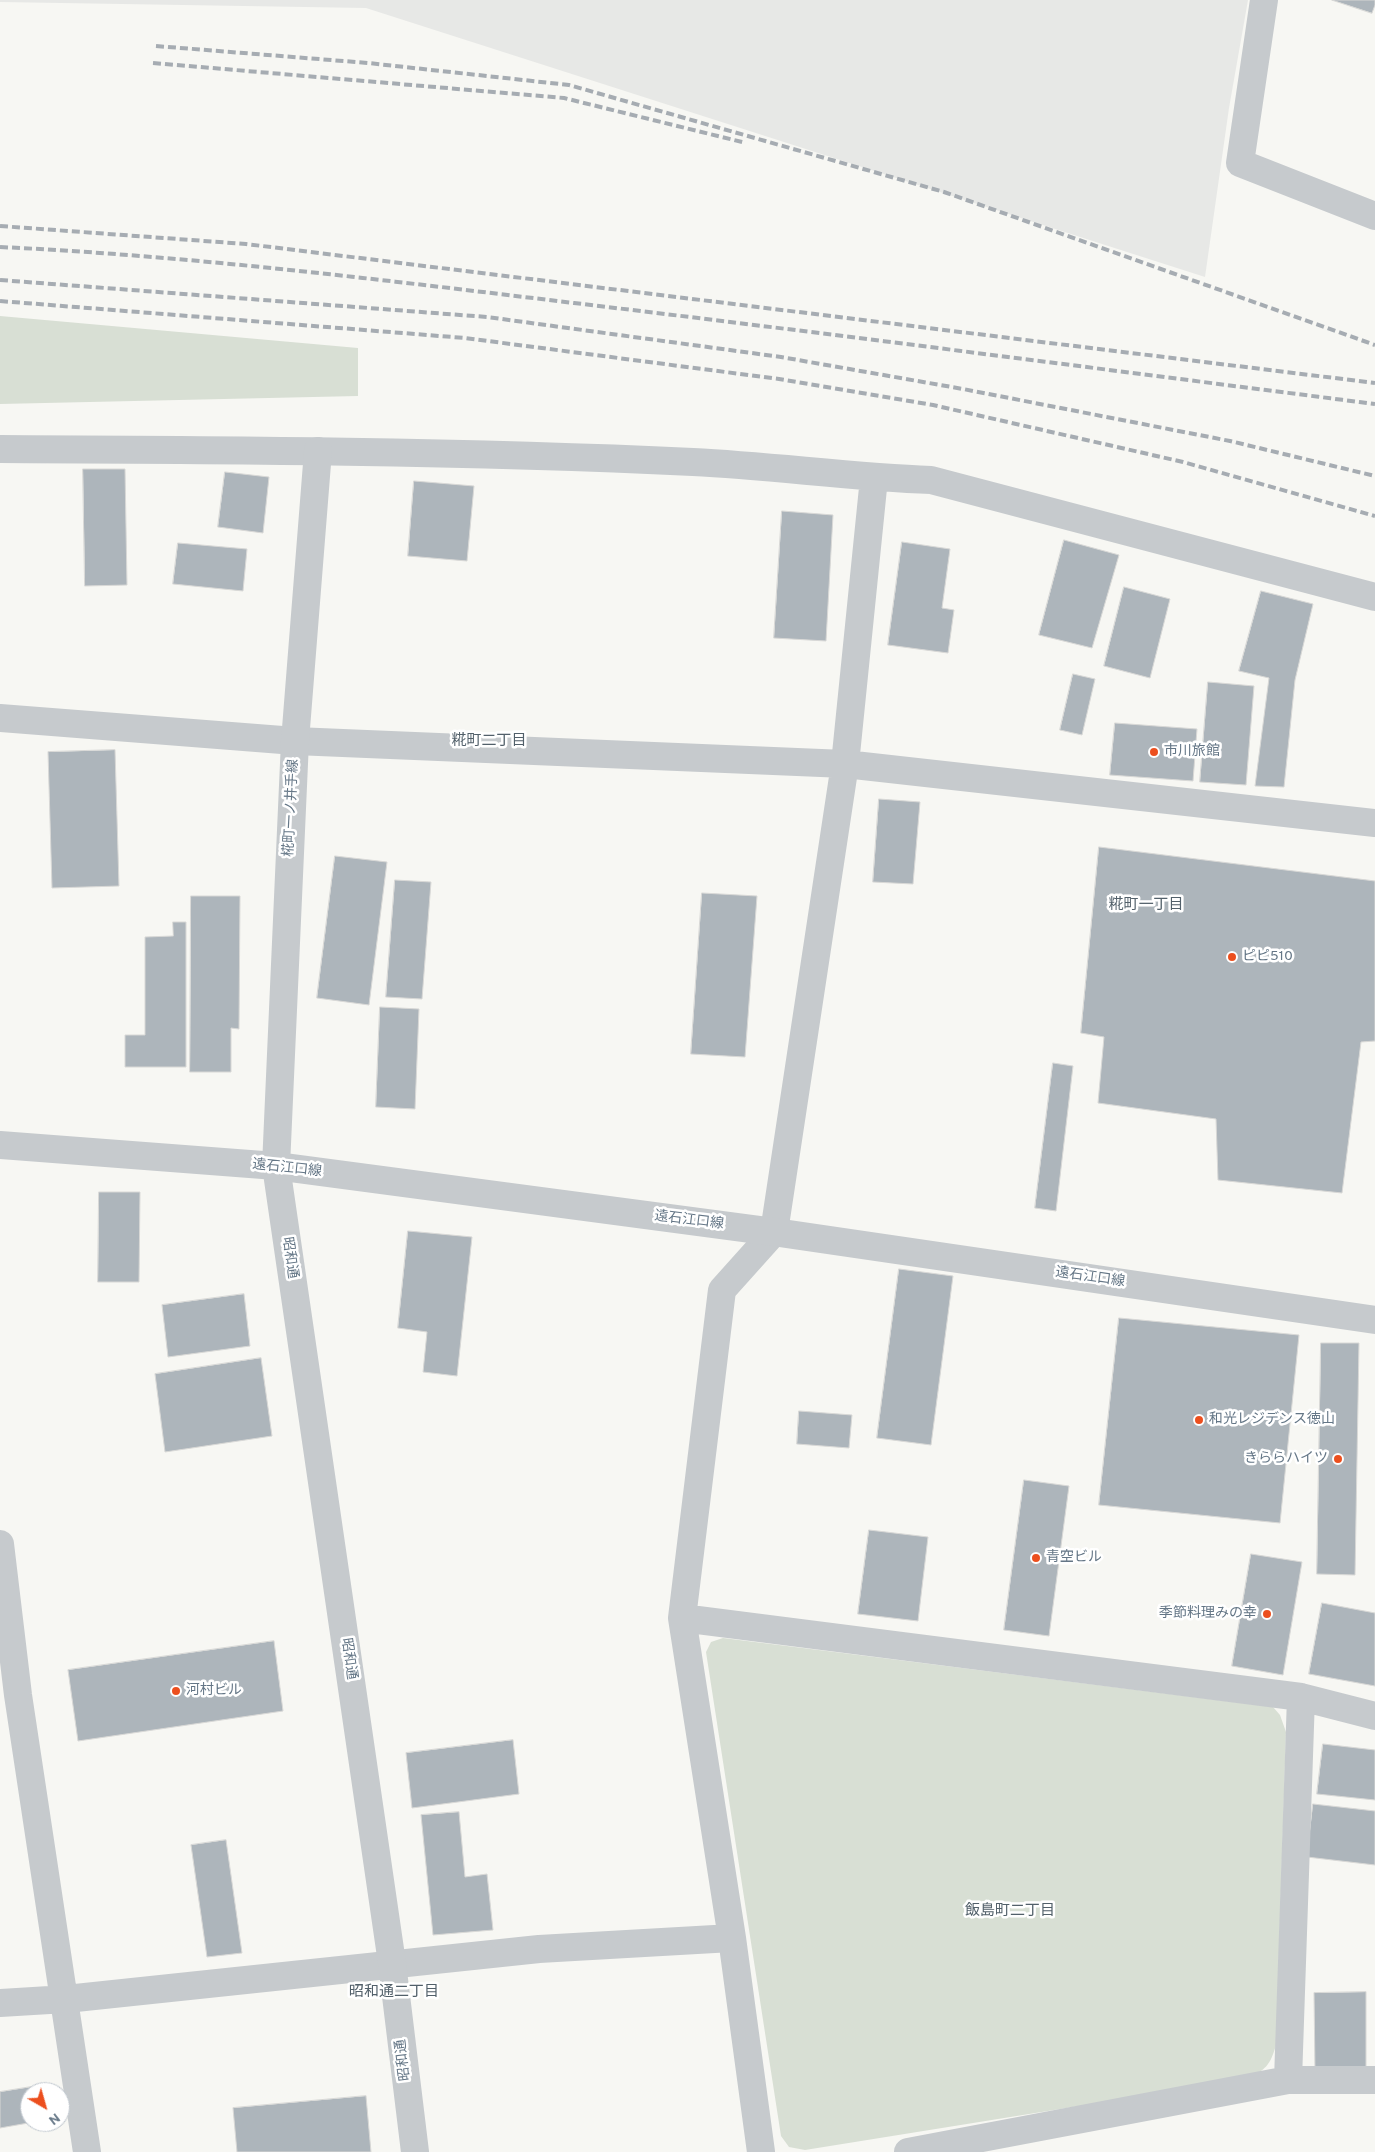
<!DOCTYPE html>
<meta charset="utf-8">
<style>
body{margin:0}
#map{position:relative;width:1375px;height:2152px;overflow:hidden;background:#f7f7f3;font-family:Overpass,sans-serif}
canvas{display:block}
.north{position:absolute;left:20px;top:2082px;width:50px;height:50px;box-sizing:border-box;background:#fff;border:1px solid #c1c8cf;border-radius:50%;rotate:142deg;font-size:14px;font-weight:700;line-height:20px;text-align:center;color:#647686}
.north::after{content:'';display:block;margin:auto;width:18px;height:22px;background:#ec4f1e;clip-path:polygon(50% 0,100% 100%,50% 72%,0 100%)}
</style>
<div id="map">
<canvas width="1375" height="2152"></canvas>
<div class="north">N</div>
</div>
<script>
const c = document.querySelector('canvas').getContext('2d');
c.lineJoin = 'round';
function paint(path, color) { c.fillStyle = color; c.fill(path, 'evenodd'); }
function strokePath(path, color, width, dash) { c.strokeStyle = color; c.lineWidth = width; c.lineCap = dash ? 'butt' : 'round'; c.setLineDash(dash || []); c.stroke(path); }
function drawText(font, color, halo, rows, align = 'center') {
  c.font = font + ' Overpass,"Noto Sans JP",sans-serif'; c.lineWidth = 5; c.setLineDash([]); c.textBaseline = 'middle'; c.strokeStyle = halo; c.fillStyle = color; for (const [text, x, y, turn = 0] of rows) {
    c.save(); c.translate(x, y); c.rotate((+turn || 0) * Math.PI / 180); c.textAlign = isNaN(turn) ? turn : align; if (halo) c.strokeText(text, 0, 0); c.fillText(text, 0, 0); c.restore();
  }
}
paint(new Path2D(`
 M0,0H1248L1229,108L1205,277L366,8L0,2Z`), '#e7e8e6');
paint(new Path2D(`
 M0,316L358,348V396L0,404Z
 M723,1638L1273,1707L1280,1715L1286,1732L1276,2045C1270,2066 1266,2069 1247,2079L805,2150L789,2147L781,2136L706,1652L711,1642Z`), '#d8dfd4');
const building = new Path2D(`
 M1332,0H1375V5L1372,13Z
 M83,469H125L127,585L85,586Z
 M225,472L269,477L263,533L218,527Z
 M414,481L474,486L467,561L408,556Z
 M782,511L833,515L826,641L774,638Z
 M1064,540L1119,555L1092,648L1039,635Z
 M902,542L950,549L942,608L954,610L948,653L888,645Z
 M178,543L247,549L243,591L173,584Z
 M1124,587L1170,599L1150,678L1104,666Z
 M1261,591L1313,604L1295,680L1284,787L1255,786L1269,678L1239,671Z
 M1073,674L1095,679L1082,735L1060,730Z
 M1208,682L1254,686L1246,785L1200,782Z
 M1115,723L1197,729L1193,781L1110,775Z
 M115,750L119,886L52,888L48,752Z
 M879,799L920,802L913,884L873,882Z
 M1099,847L1375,881V1041L1361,1042L1342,1193L1218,1180L1216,1119L1098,1103L1104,1037L1081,1033Z
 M335,856L387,862L369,1005L317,998Z
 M395,880L431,882L422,999L386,997Z
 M702,893L757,896L745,1057L691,1054Z
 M191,896H240L239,1029L231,1028V1072H190Z
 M173,922H186V1067H125V1035H145V937L173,936Z
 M380,1007L419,1009L415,1109L376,1107Z
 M1053,1063L1073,1066L1056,1211L1035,1208Z
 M99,1192H140L139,1282H98Z
 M408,1231L472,1237L457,1376L423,1372L427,1332L398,1328Z
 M899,1269L953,1276L931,1445L877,1438Z
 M244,1294L250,1346L168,1357L162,1305Z
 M1119,1318L1299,1335L1280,1523L1099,1505Z
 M1321,1343H1359L1355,1575L1317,1574Z
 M261,1358L272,1436L165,1452L155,1374Z
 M799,1411L852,1415L849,1448L797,1444Z
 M1024,1480L1069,1486L1049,1636L1004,1630Z
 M869,1530L928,1537L918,1621L858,1614Z
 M1251,1554L1302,1562L1283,1675L1232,1666Z
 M1322,1603L1375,1613V1686L1309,1674Z
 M274,1641L283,1711L78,1741L68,1670Z
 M513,1740L519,1794L412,1808L406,1753Z
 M1323,1744L1375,1750V1800L1317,1794Z
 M1313,1804L1375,1811V1865L1307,1857Z
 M459,1812L465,1877L487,1874L493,1930L433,1935L421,1815Z
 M226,1840L242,1953L207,1957L191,1845Z
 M1366,1992V2070L1315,2071L1314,1993Z
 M31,2087L30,2122H34L0,2128V2092Z
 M366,2096L371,2152H237L233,2108Z`);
paint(building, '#adb5bb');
strokePath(building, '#d8d8d6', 1);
strokePath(new Path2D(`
 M1264,0L1240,163L1375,216
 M0,449C231,450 462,451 693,462C773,466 852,477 931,480L1375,597
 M0,718L295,741L845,764L1375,823
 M0,1544L18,1695L87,2152
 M682,1618L1301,1697L1375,1716
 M0,2003L66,1999L539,1949L732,1938
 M1288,2080L1301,1697
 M761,2152L732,1938L682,1618L722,1290L774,1232L845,764L874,478
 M908,2152L1288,2080H1375`), '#c6cacd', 28);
strokePath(new Path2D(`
 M318,451L295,741L276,1166L392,1963L415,2152
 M0,1145L276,1166L774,1232L1375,1320`), '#c6cacd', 28);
strokePath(new Path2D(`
 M156,46L368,63L569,85L944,192L1375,345
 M153,63L564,98L746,143
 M0,226L246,244L1375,383
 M0,247C193,256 383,280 574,303C842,335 1108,370 1375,404
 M0,280L487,317L781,357L963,389L1230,441L1375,476
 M0,301L465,338L779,379L933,405L1183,462L1375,516`), '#a6acb2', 4, [8, 4]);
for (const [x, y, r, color] of [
 [1154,752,5,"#ec4f1e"],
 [1232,957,5,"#ec4f1e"],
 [1199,1420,5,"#ec4f1e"],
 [1338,1459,5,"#ec4f1e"],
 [1036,1558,5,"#ec4f1e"],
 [1267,1614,5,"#ec4f1e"],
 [176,1691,5,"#ec4f1e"]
]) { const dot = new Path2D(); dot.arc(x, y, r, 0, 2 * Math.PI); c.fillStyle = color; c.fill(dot); strokePath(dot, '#fff', 2); }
drawText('14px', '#647686', '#fff', [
 ["市川旅館",1164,752],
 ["ピピ510",1242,957],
 ["和光レジデンス徳山",1209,1420],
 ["きららハイツ",1328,1459,"right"],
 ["青空ビル",1046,1558],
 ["季節料理みの幸",1257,1614,"right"],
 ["河村ビル",186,1691]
], 'left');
drawText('14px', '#647686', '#fff', [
 ["椛町一ノ井手線",292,808,-87],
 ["遠石江口線",287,1169,6],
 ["遠石江口線",689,1221,7],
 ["昭和通",289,1258,82],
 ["遠石江口線",1090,1278,8],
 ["昭和通",348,1659,82],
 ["昭和通",404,2060,-97]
]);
drawText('15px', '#52606a', '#fff', [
 ["糀町二丁目",489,742],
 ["糀町一丁目",1146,906],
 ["飯島町二丁目",1010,1912],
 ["昭和通二丁目",394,1993]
]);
</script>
